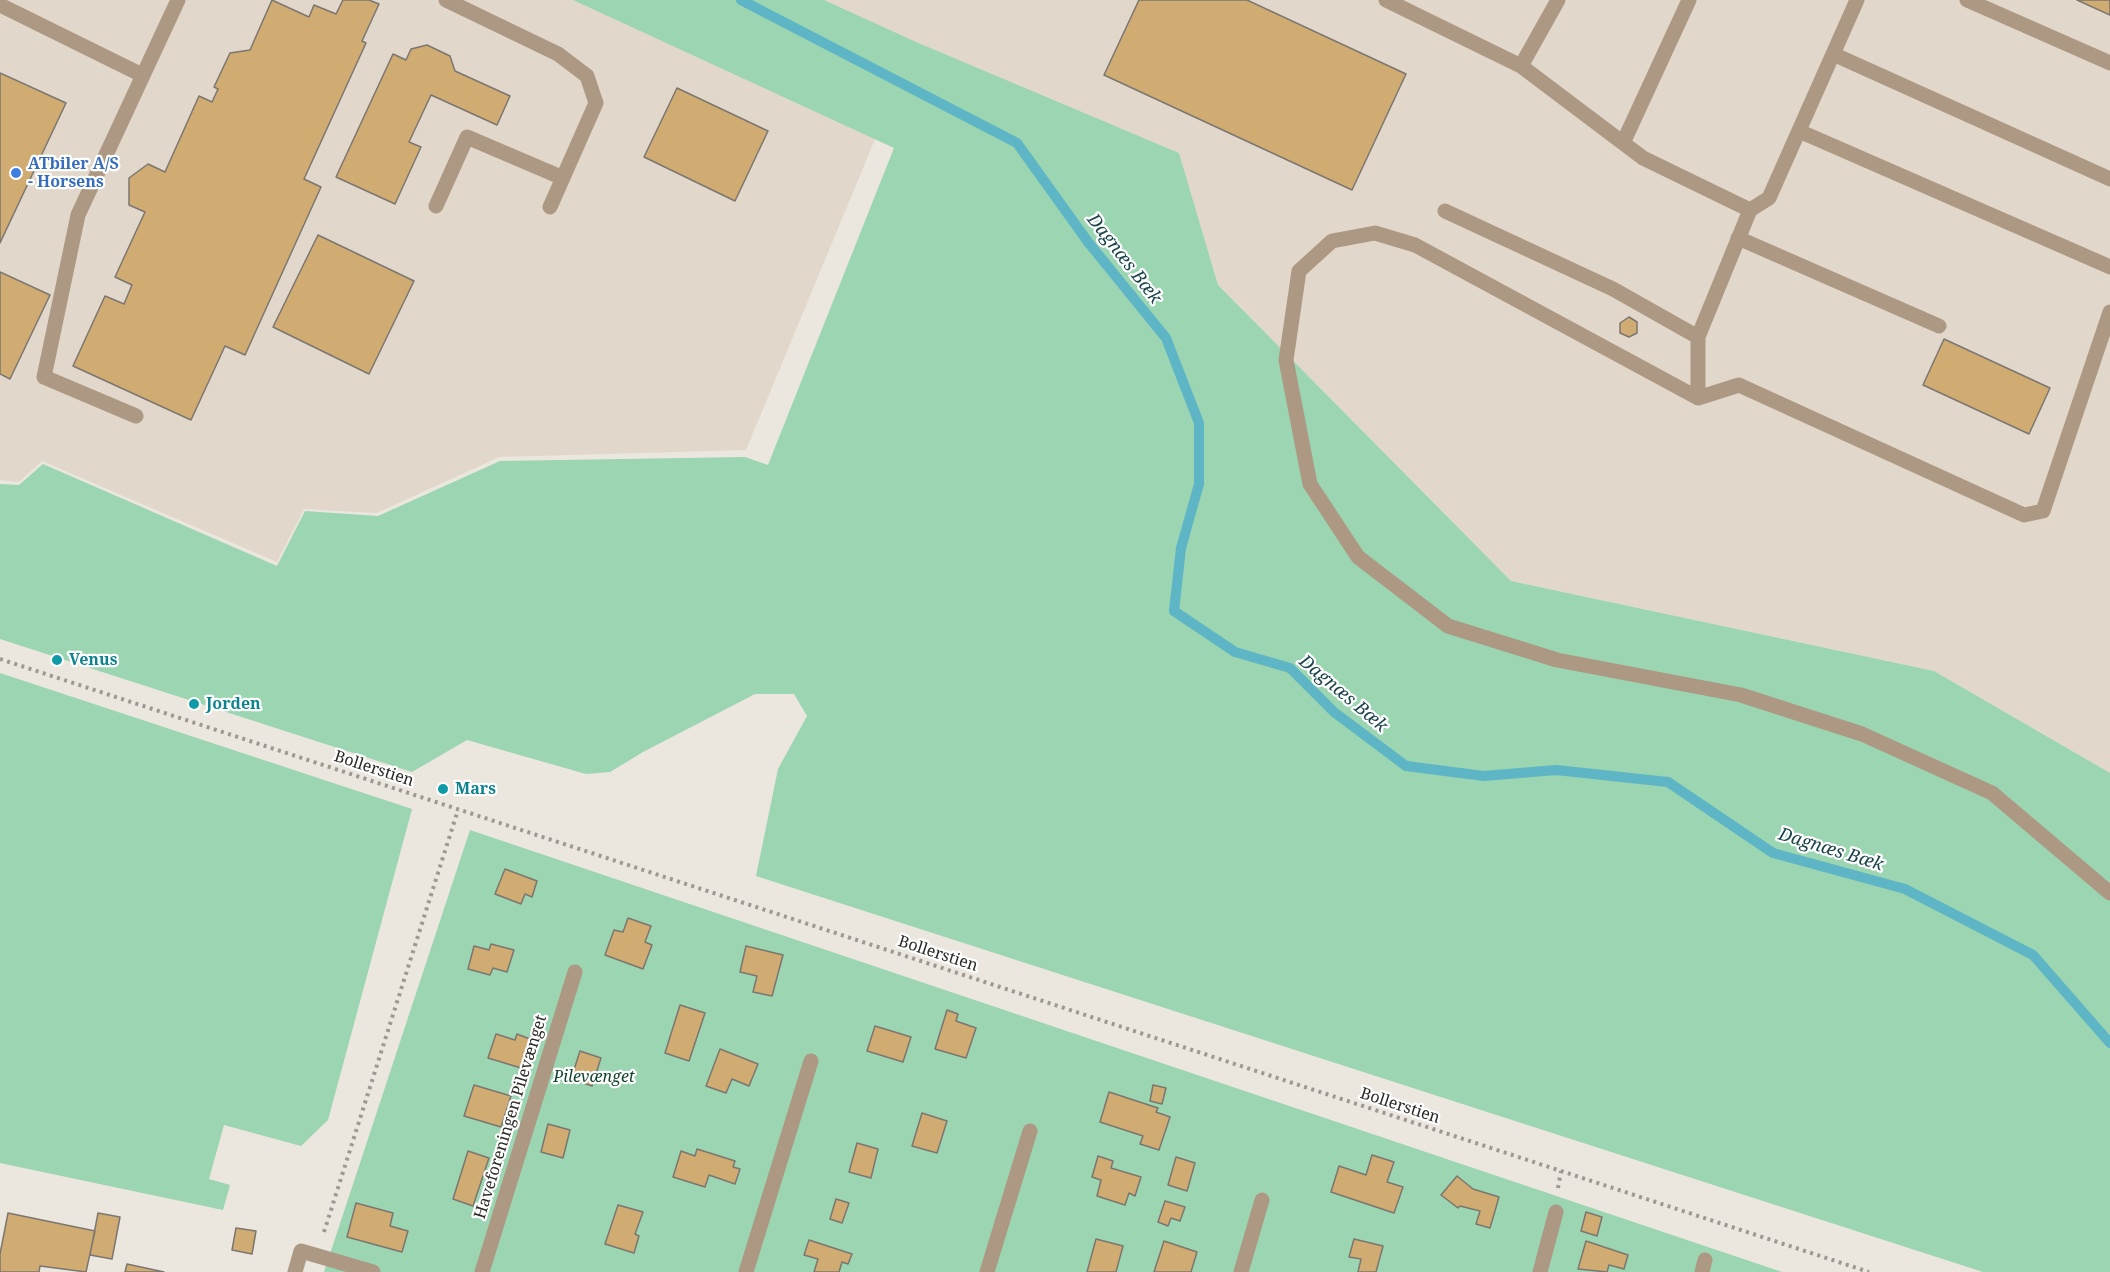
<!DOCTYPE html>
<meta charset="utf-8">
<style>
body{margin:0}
canvas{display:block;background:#ebe6de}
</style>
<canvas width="2110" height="1272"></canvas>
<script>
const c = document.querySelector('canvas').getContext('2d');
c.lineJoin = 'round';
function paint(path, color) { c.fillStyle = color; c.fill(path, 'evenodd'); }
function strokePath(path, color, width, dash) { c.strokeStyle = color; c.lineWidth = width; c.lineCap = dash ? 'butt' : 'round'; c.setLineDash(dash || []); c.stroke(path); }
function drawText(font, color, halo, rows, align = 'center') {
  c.font = font + ' "Noto Serif",serif'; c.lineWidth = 4.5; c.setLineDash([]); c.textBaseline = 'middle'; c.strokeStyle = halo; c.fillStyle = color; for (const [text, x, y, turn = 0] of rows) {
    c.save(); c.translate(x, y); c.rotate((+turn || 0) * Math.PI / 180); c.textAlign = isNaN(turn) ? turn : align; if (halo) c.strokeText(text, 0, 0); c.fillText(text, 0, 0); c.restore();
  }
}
paint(new Path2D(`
 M0,0H2110V773L1934,671L1511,581L1218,285L1179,153L915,43L746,450L499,457L377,513L304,509L277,562L42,461L19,482L0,480Z`), '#e1d8cb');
paint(new Path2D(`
 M573,0H824L916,42L1179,153L1218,285L1511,581L1934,671L2110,773V1272H1983L756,876L778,769L807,716L794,694H755L643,752L610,772L586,774L467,740L412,772L0,639V484L19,485L43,464L277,566L305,511L378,516L500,461L745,457L768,465L894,148Z
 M0,673L412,809L328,1120L301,1146L224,1125L209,1179L230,1185L223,1210L0,1163Z
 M470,830L1782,1272H324Z`), '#9bd5b1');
strokePath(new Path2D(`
 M741,0L1017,143L1088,242L1166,338L1199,423V484L1181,548L1174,611L1235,652L1290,668L1334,712L1406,766L1484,776L1556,770L1668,782L1773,853L1905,889L2033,955L2110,1043`), '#5eb5c5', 10);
const building = new Path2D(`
 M272,0L309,17L314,5L336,14L343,0H369L379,4L362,41L366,43L304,179L321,187L245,355L225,346L191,420L73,366L105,296L124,304L132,285L115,277L145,212L129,205V178L148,164L165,172L199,96L212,102L218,89L214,87L230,53L250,50Z
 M1139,0H1247L1406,74L1352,190L1104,75Z
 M2077,0H2110V15Z
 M427,45L450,56L455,71L510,96L497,125L431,95L409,142L421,147L395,204L336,177L393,54L406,60L411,49Z
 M0,73L66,103L0,243Z
 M677,88L768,131L735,201L644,157Z
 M318,235L414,281L369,374L273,327Z
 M0,272L50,295L10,379L0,374Z
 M1629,317L1637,322V333L1629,337L1620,333V323Z
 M1944,339L2050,388L2029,434L1923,385Z
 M505,869L537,881L532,897L525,894L521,904L495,894Z
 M628,918L651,926L645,942L652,945L643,969L605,955L614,930L623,932Z
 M491,944L514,950L507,972L493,968L490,975L468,969L474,946L489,950Z
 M746,946L783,955L772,996L753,992L757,976L740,972Z
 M680,1005L705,1013L689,1061L665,1053Z
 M947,1010L958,1014L956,1021L976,1028L966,1058L935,1049Z
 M875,1026L911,1037L903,1062L867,1051Z
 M496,1034L515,1040L517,1034L530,1039L521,1068L488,1058Z
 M720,1049L758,1064L749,1086L732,1079L726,1093L706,1086Z
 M580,1051L601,1058L592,1086L571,1079Z
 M474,1085L511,1096L501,1127L464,1116Z
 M1153,1085L1166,1088L1162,1104L1150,1101Z
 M1109,1092L1158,1108L1156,1112L1170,1117L1159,1150L1140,1144L1143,1136L1100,1122Z
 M922,1113L947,1121L937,1153L912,1146Z
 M548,1124L570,1130L563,1158L541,1152Z
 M857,1143L878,1149L871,1178L849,1172Z
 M697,1149L735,1161L733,1167L740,1169L735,1184L709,1175L705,1187L673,1177L681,1151L695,1156Z
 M468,1151L489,1158L473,1206L453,1199Z
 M1372,1155L1394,1162L1387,1182L1403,1187L1394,1213L1331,1192L1339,1166L1366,1175Z
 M1098,1156L1113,1161L1111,1168L1141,1177L1135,1196L1129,1193L1125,1205L1097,1196L1101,1180L1092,1177Z
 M1176,1157L1195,1163L1187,1191L1168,1185Z
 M1457,1176L1473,1189L1499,1197L1490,1228L1476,1224L1480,1211L1460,1206L1458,1208L1441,1195Z
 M836,1199L849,1203L842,1223L830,1219Z
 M1165,1201L1185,1207L1180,1221L1171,1218L1168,1226L1158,1222Z
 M356,1203L393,1213L390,1226L408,1231L402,1252L347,1237Z
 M618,1205L643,1212L635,1234L639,1236L634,1253L605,1244Z
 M1586,1212L1602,1217L1597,1236L1581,1231Z
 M8,1213L95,1231L86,1272L40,1266L39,1272H0V1254Z
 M98,1213L120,1217L112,1259L90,1255Z
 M236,1228L256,1231L252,1254L232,1250Z
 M1096,1239L1123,1246L1116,1272H1087Z
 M1354,1239L1383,1246L1376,1272H1358L1361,1259L1349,1257Z
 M809,1240L852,1254L848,1264L842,1262L839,1272H814L818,1259L804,1255Z
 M1164,1241L1197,1252L1191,1272H1154Z
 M1586,1241L1628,1255L1624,1269L1609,1265L1607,1272L1578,1269Z
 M127,1264L164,1272H125Z`);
paint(building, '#d1ac72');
strokePath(building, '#7b7670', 1.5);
strokePath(new Path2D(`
 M0,659L1869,1272
 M1558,1188L1561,1171
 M324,1232L458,810`), '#9c9892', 4, [3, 4.5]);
strokePath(new Path2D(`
 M446,0L558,54L587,76L596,103L550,207
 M1386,0L1521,66L1558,0
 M1967,0L2110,63
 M0,5L142,75
 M1833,54L2110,179
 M1521,66L1643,158L1750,210L1769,198L1857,0
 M1799,131L2110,267
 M1623,143L1689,0
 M436,206L467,137L563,178
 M1445,211L1613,289L1698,337
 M1738,238L1939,326
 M2110,312L2043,511L2024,515L1739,385L1698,398L1415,245L1375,233L1332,241L1299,271L1286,360L1310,484L1358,557L1448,626L1557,660L1741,695L1862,734L1992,793L2110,893
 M1698,398V337L1750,210
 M136,416L44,377L78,215L178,0
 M295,1272L301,1251L373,1272
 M482,1272L575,972
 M746,1272L811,1061
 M987,1272L1030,1131
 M1241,1272L1262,1200
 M1540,1272L1556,1212
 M1702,1272L1705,1260`), '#ad9983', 15);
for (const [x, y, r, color] of [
 [16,173,6,"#3f7fe0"],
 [57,660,6,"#0f9aa8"],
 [194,704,6,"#0f9aa8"],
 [443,789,6,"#0f9aa8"]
]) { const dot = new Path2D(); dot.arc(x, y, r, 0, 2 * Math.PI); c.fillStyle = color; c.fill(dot); strokePath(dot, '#fff', 2); }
drawText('bold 16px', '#366cbe', '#fff', [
 ["ATbiler A/S",28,164],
 ["- Horsens",28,182]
], 'left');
drawText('bold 16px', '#0d838f', '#fff', [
 ["Venus",69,660],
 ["Jorden",206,704],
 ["Mars",455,789]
], 'left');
drawText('16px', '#2b2926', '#fff', [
 ["Bollerstien",374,769,18],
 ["Bollerstien",938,954,18],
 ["Bollerstien",1400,1106,18],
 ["Haveforeningen Pilevænget",511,1117,-73]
]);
drawText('italic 16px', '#12442b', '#fff', [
 ["Pilevænget",594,1077]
]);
drawText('italic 18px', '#1b434a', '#fff', [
 ["Dagnæs Bæk",1124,259,52],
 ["Dagnæs Bæk",1343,694,40],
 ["Dagnæs Bæk",1831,850,17]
]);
</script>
